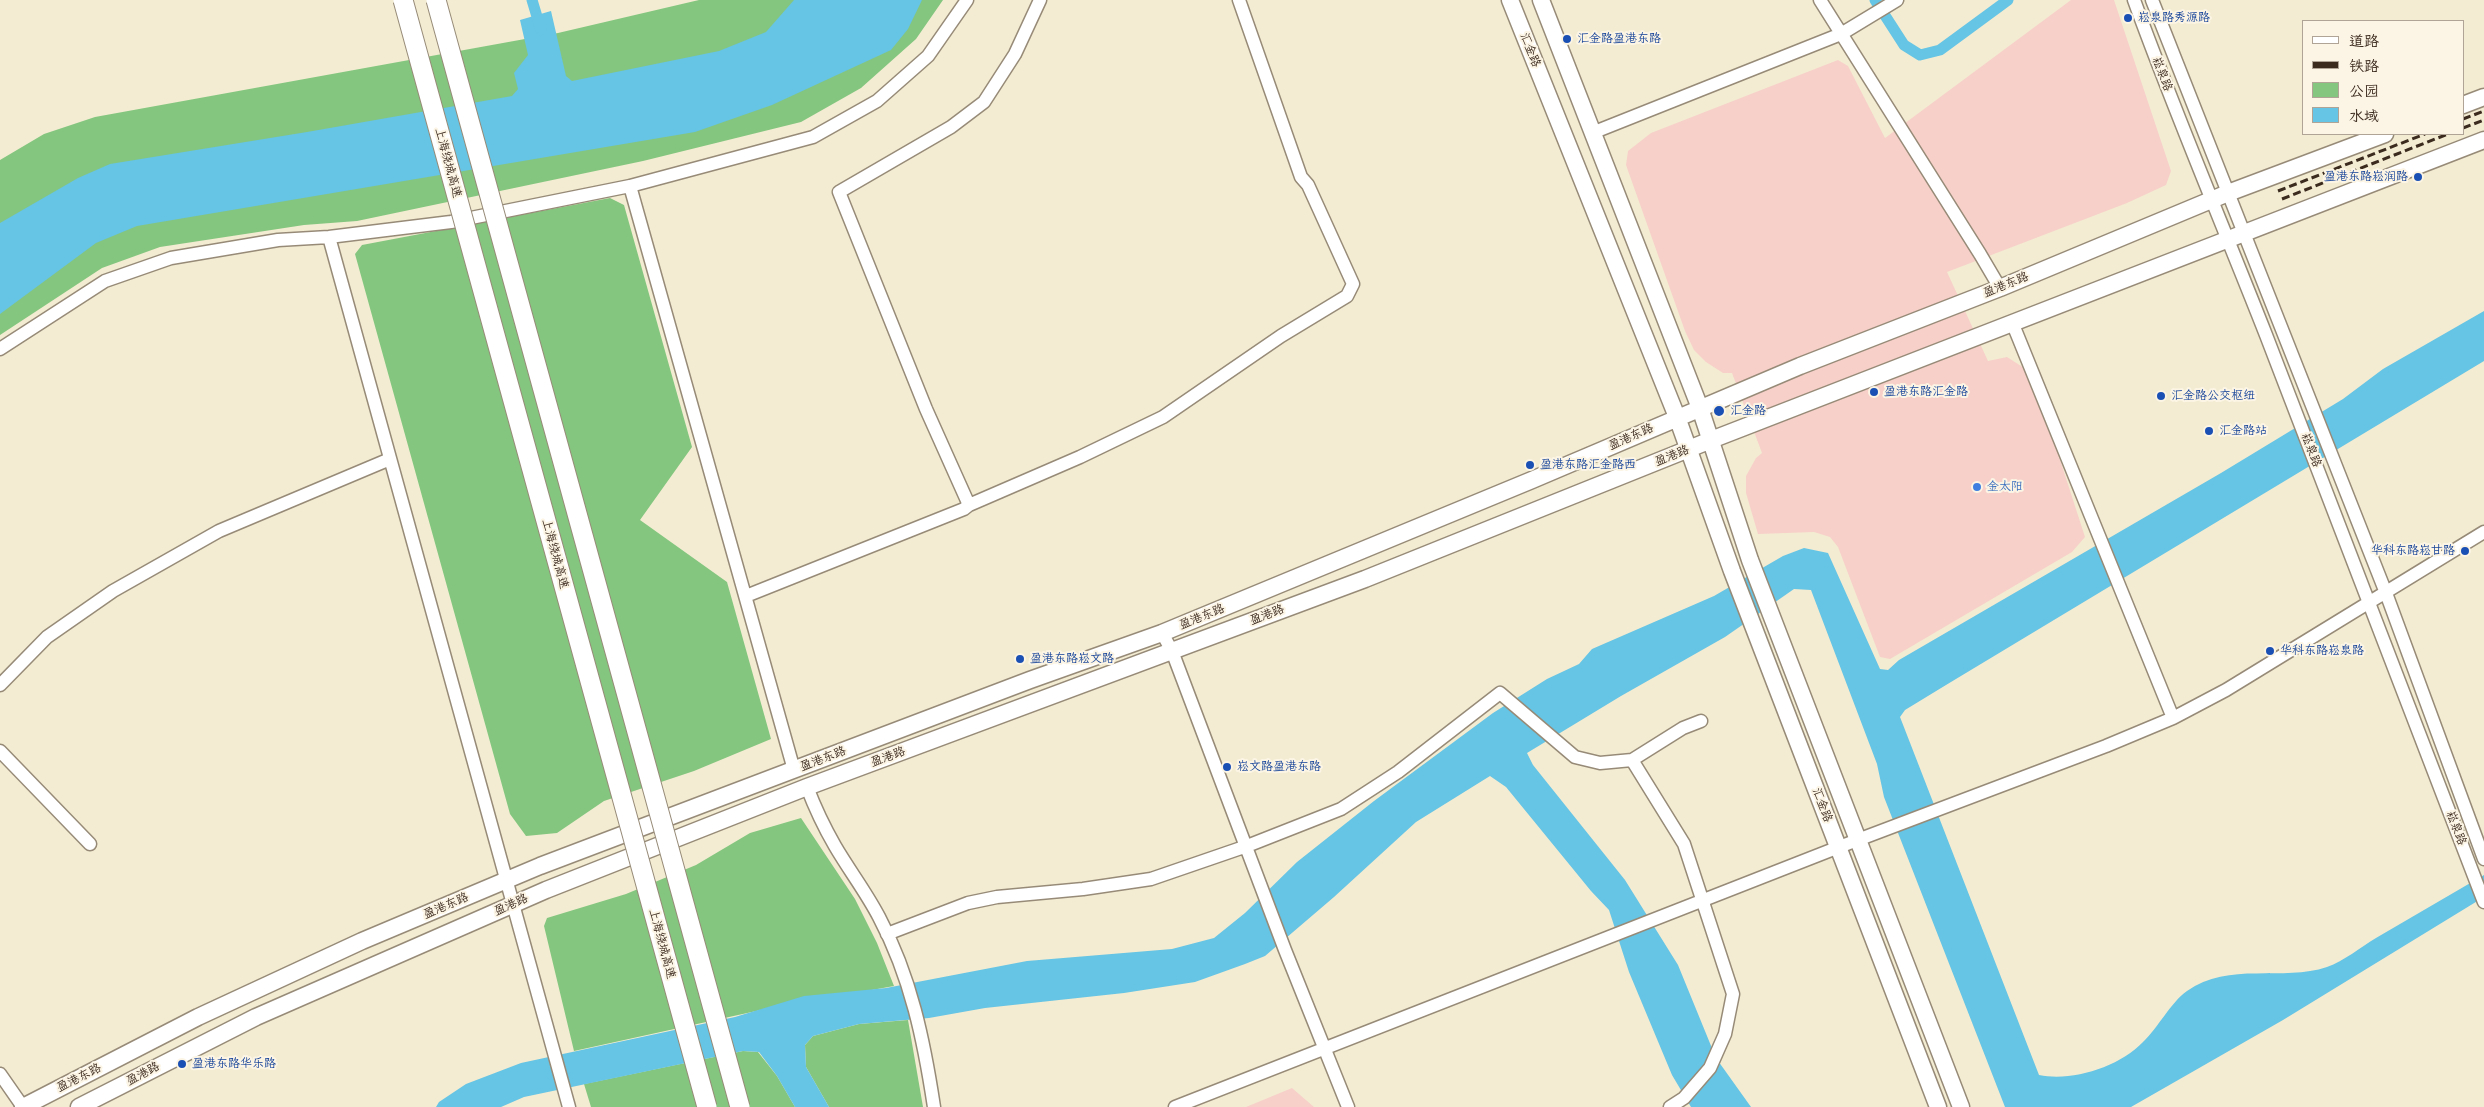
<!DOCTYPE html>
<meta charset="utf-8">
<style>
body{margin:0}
#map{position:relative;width:2484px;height:1107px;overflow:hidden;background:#f3ecd2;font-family:"Playpen Sans","LXGW WenKai TC",sans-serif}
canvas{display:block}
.legend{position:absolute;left:2302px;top:20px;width:162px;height:115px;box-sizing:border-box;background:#fcf5e5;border:1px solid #afa495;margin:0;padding:6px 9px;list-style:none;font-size:15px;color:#3b2a1e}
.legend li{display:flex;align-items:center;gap:10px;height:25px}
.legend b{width:25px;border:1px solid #afa495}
</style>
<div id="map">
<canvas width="2484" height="1107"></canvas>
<ul class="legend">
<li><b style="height:6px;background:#fff"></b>道路</li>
<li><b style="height:6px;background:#3b2a1e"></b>铁路</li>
<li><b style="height:14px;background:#84c67f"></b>公园</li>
<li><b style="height:14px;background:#66c4e4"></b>水域</li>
</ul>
</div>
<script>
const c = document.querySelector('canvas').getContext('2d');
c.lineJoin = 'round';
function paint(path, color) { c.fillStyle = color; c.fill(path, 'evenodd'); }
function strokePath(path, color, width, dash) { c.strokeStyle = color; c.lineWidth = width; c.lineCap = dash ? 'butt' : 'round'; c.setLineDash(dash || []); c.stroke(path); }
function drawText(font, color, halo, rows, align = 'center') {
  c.font = font + ' "Playpen Sans","LXGW WenKai TC",sans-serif'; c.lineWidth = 4; c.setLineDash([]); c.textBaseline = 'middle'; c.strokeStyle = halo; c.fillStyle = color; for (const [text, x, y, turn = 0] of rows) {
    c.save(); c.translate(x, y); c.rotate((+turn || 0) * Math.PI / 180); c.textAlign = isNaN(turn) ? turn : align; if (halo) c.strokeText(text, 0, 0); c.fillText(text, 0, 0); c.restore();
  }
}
paint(new Path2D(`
 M2071,0H2114L2171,171L2166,185L2127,203L1947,272L1988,361L2007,357L2032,373L2085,537L2072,552L1890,659L1880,657L1838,547L1830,537L1814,532L1758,534L1746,493V476L1756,458L1762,453L1732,373H1723L1706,362L1694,350L1685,331L1626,165L1628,151L1651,133L1838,60L1848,66L1885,138Z
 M1292,1088L1314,1107H1246Z`), '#f7d0c9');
paint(new Path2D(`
 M699,0H943L916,39L861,88L801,122L643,161L357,221L304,225L160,247L102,268L0,335V160L44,134L95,117L558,33Z
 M610,198L624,205L692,447L640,520L727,582L771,739L694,771L604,801L557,833L526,836L510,814L355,254L362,245Z
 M801,818L855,899L877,943L894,986L761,1010L574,1051L544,926L547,918L626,894L696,865L750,833Z
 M908,1020L923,1107H829L806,1067L805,1045L813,1036L859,1024Z
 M743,1051L758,1052L777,1076L795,1107H591L584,1084Z`), '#84c67f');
paint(new Path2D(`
 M794,0H922L908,29L891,50L772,105L695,132L137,226L96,243L0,314V223L78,178L110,164L307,132L512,96L518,89L514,73L528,55L520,20L551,11L566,76L572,81L719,51L766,32Z
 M2484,311V361L1946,685L1905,710L1900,717L2039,1075C2072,1082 2119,1067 2143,1042C2158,1028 2171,1002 2187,991C2229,961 2283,982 2327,967C2344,961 2361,947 2376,938C2412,917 2448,896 2484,875V897L2283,1020L2131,1107H2005L1884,797L1877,764L1811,590L1794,589L1725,637L1621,696L1527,753L1533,765L1625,880L1678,965L1716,1058L1751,1107H1691L1672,1075L1629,972L1609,910L1591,891L1506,787L1490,776L1416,822L1334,897L1265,956L1245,964L1195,982L1124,993L985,1008L929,1018L859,1024L813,1036L805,1045L806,1067L829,1107H795L777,1076L759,1052L743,1051L524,1097L501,1107H436L439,1102L466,1084L521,1063L735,1017L804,996L886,988L1027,961L1172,949L1214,938L1245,913L1297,862L1374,801L1493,713L1547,679L1579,664L1592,649L1714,596L1783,556L1804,548L1828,553L1880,669L1888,670L1899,660L2221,473L2343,399L2383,369Z`), '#66c4e4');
strokePath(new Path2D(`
 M532,0L541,30
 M1875,0L1904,45L1920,55L1940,50L2008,0`), '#66c4e4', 11);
const minor = new Path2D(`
 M1239,0L1266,77
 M1820,0L1980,254L2000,288
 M2134,0C2175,113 2222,223 2266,335C2339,523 2412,712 2484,902
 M2152,0L2386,593L2484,859
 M1592,133L1841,34L1897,0
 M630,186L794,770
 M329,237L569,1107
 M2012,322L2173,718
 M0,349L105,281L171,258L278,240L329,237L451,222L630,186L813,137L877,101L928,56L967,0
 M969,505L926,409L839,192L951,127L984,102L1015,54L1040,0
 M746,596L964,509L969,505L1080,457L1163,417L1281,336L1347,296L1353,284L1308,185L1301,177L1266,77
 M1162,633L1172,651L1285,950L1348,1107
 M0,685L47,637L113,591L219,531L390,459
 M0,751L90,844
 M1632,760L1684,844L1733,994L1725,1034L1710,1068L1684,1098L1670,1107
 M807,787C815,808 824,827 835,846C849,870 866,892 879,917C911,977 924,1041 934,1107
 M887,934L968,903L997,897L1083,889L1151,879L1247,846L1341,809L1398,772L1500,693L1575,757L1600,763L1632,760L1683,728L1701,721
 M0,1074L23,1107
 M1175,1107L1839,847L2106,746L2173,718L2226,690L2484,532`);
const major = new Path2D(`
 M1510,0L1677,417L1732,571L1938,1107
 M1541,0L1700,408L1750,560L1961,1107
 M2463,105L2484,97
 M23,1107L198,1017L362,941L540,866L1030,680L1162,633L1532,480L1800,366L2000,288L2228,193L2385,134
 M79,1107L256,1017L546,890L807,787L1365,579L1711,440L2484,140`);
strokePath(minor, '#978b78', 15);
strokePath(major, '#978b78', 19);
strokePath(minor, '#fff', 12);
strokePath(major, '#fff', 16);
strokePath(new Path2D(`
 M2463,119L2484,111
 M2463,128L2484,120
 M2278,191L2425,134
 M2282,199L2448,134`), '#3b2a1e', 3, [8, 4]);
const highwayBridge = new Path2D(`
 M403,0L707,1107
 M436,0L740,1107`);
strokePath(highwayBridge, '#978b78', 21, []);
strokePath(highwayBridge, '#fff', 19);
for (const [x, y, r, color] of [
 [2128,18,5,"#1a4fb4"],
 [1567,39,5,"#1a4fb4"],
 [2418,177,5,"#1a4fb4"],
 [1874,392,5,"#1a4fb4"],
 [2161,396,5,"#1a4fb4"],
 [1719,411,6,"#1a4fb4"],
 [2209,431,5,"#1a4fb4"],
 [1530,465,5,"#1a4fb4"],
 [1977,487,5,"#3f7fe0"],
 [2465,551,5,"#1a4fb4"],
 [2270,651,5,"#1a4fb4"],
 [1020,659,5,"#1a4fb4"],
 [1227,767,5,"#1a4fb4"],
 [182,1064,5,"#1a4fb4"]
]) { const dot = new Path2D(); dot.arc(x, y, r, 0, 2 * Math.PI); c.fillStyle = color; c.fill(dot); strokePath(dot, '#fcf5e5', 2); }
drawText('12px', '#164399', '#fcf5e5', [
 ["崧泉路秀源路",2138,18],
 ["汇金路盈港东路",1577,39],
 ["盈港东路崧润路",2408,177,"right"],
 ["盈港东路汇金路",1884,392],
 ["汇金路公交枢纽",2171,396],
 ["汇金路",1730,411],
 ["汇金路站",2219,431],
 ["盈港东路汇金路西",1540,465],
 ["华科东路崧甘路",2455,551,"right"],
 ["华科东路崧泉路",2280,651],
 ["盈港东路崧文路",1030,659],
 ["崧文路盈港东路",1237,767],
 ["盈港东路华乐路",192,1064]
], 'left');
drawText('12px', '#3b2a1e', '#fcf5e5', [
 ["汇金路",1530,50,68],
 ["崧泉路",2162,74,69],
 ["上海绕城高速",448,163,75],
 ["盈港东路",2006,285,-22],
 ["盈港东路",1631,437,-24],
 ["崧泉路",2311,450,69],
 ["盈港路",1672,456,-22],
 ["上海绕城高速",555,554,75],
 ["盈港路",1267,615,-21],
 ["盈港东路",1202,617,-22],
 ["盈港路",888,757,-20],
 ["盈港东路",823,759,-21],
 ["汇金路",1822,805,69],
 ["崧泉路",2456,828,69],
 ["盈港路",511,905,-24],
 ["盈港东路",446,906,-23],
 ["上海绕城高速",662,944,75],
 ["盈港路",143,1074,-28],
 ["盈港东路",79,1078,-27]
]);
drawText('12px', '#366cbe', '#fcf5e5', [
 ["金太阳",1987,487]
], 'left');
</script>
